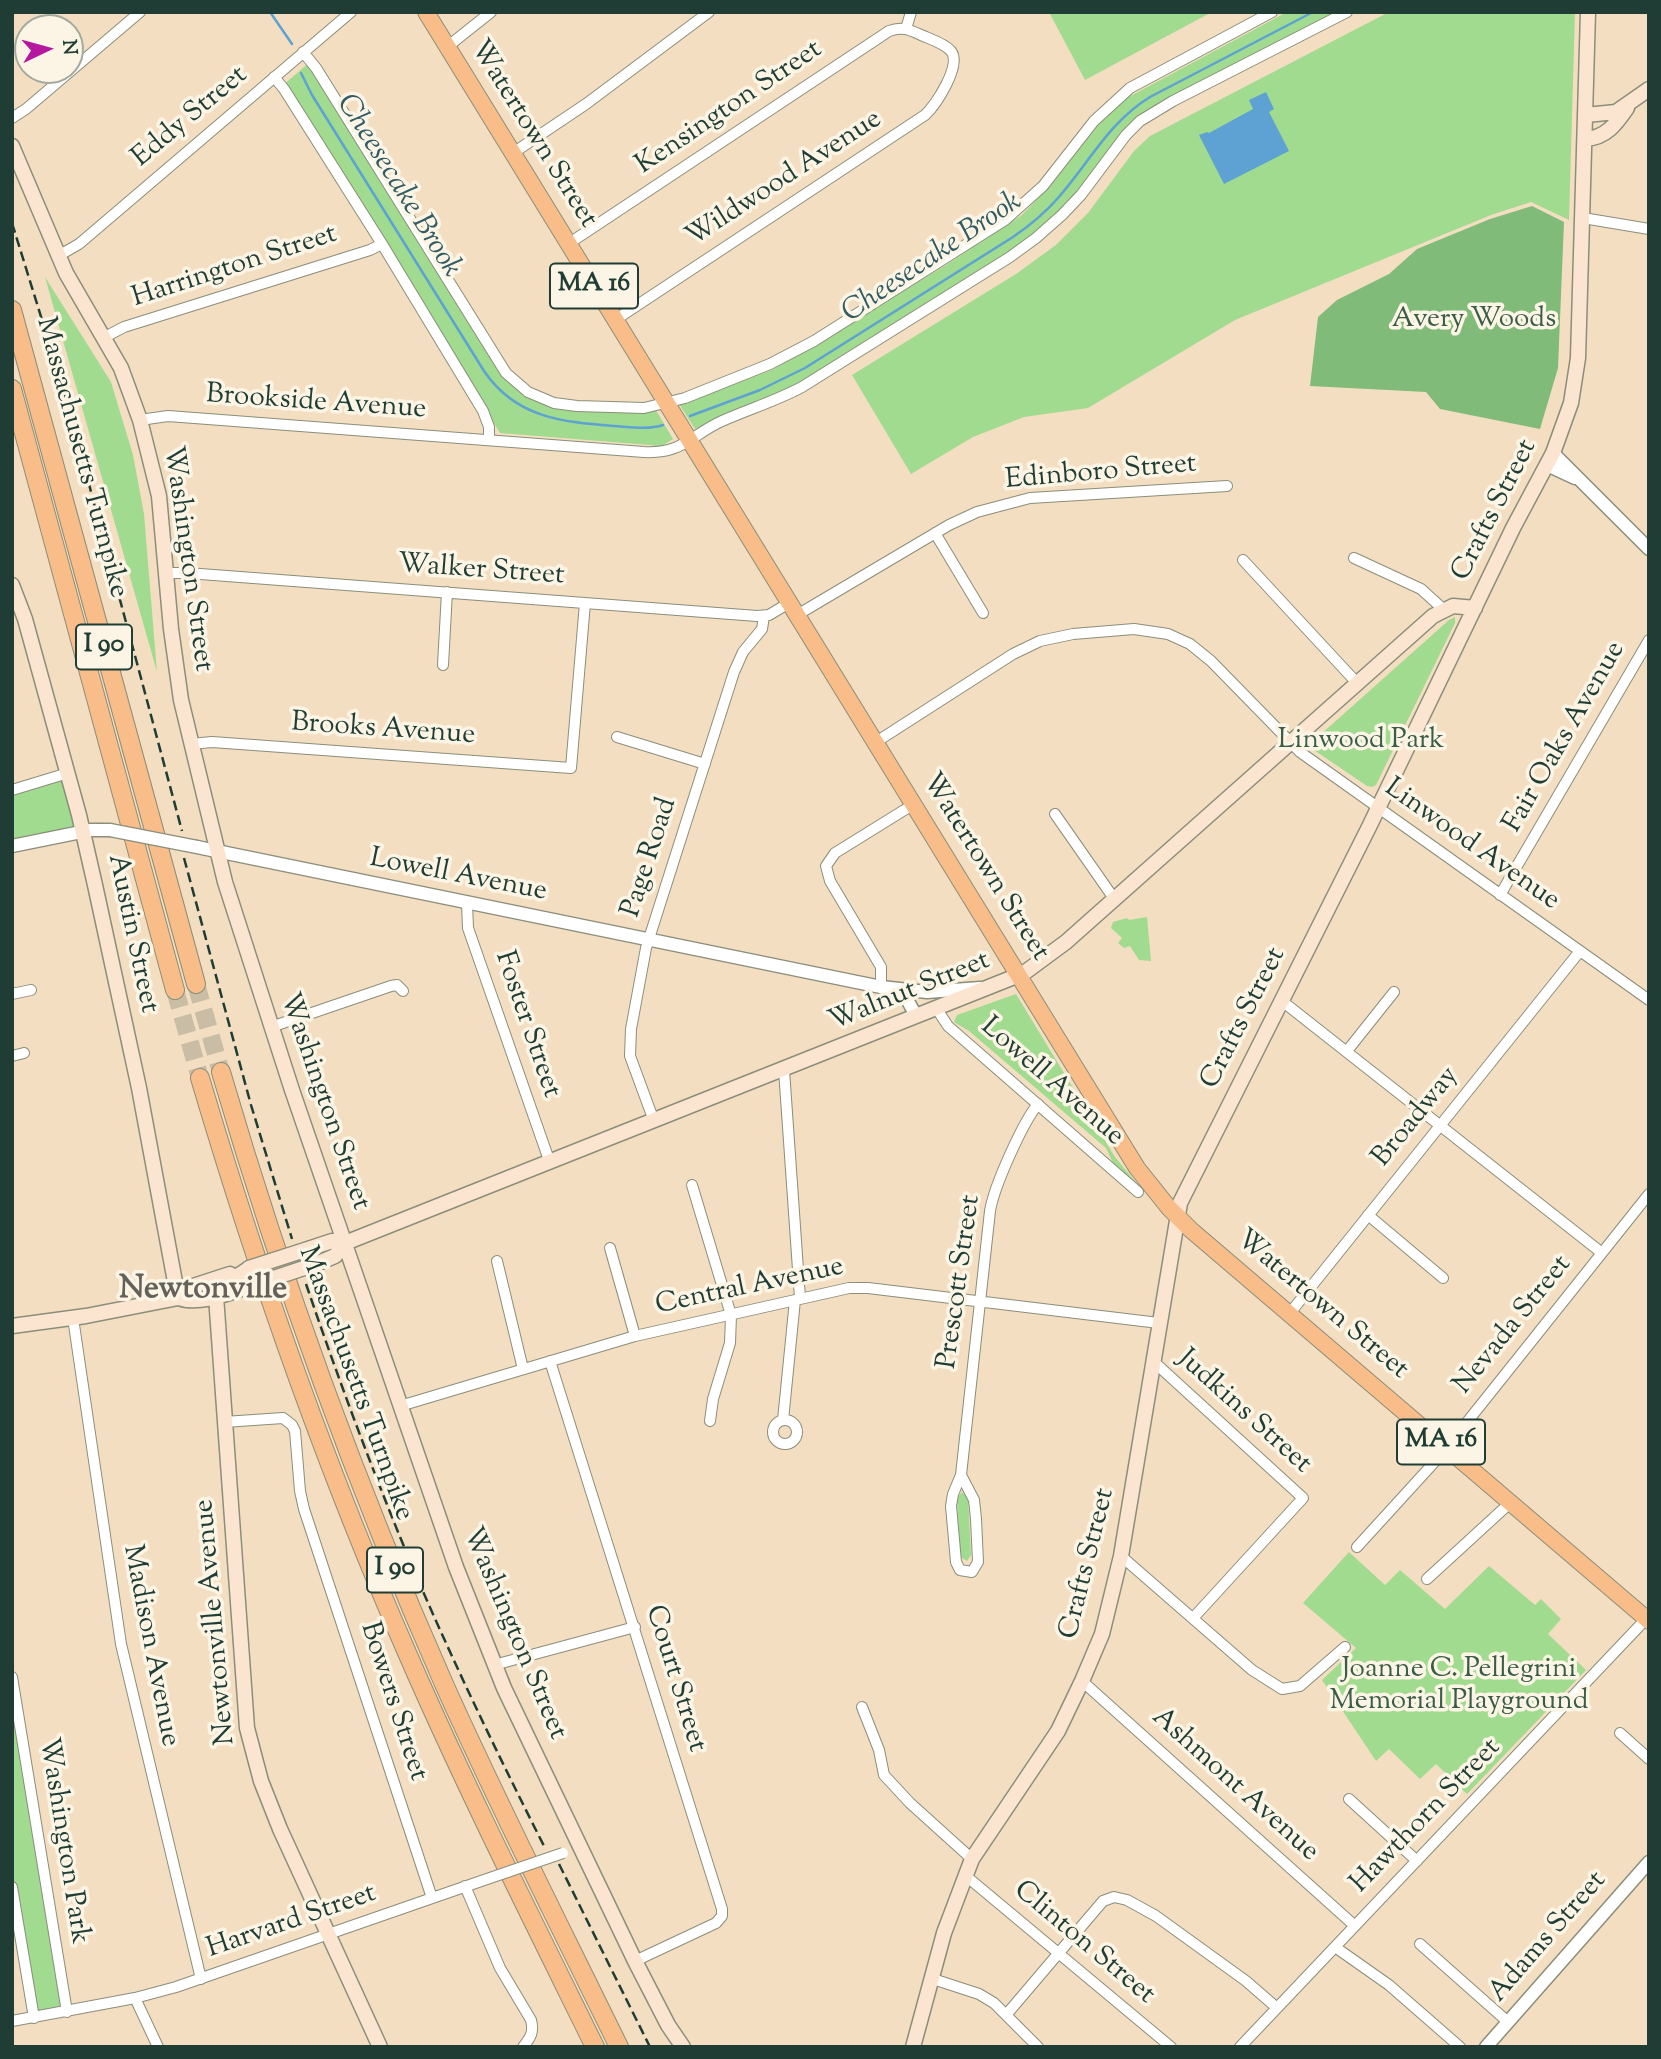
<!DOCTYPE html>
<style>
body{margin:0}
#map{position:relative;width:1661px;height:2059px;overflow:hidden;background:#f4dec1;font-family:"Sorts Mill Goudy",serif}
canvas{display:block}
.frame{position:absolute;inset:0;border:14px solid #1f3d34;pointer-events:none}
.north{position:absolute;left:14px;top:14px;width:70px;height:70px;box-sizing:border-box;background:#fcf5e5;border:2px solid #a4ab9e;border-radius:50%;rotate:85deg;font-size:19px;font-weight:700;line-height:28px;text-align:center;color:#1f3d34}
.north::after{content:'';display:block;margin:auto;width:24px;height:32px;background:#b5179e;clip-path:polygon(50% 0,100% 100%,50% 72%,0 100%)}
</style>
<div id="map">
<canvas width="1661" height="2059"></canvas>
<div class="frame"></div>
<div class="north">N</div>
</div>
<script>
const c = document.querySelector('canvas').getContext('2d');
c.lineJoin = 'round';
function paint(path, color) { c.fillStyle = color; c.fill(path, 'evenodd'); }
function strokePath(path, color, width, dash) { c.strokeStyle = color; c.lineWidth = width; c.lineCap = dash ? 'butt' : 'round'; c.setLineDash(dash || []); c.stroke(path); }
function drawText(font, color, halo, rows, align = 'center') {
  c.font = font + ' "Sorts Mill Goudy",serif'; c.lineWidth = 7; c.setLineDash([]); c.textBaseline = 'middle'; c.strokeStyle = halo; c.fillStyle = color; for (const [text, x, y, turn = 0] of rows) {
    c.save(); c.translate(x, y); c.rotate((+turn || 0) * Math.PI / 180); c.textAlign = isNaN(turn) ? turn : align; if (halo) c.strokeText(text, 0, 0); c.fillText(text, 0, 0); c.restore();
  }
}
paint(new Path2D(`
 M1049,12H1212L1085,80Z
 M1287,12H1349L1136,124L1043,233L802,387L699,435L677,401L699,397L772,370L946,265L1022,215L1050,186L1104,118L1123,100Z
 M1389,12H1575L1569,220L1531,202L1491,215L1235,320L1088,408L1024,417L973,437L911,474L852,375L1016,274L1056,245L1088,213L1134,151L1150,136Z
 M311,61L502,368L543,399L654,407L673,439L662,446L500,433L282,86Z
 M45,277L111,382L133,455L144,514L157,672Z
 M1455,617V623L1376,785L1372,787L1367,786L1311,748V743L1449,620Z
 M68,773L83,831L12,846V790Z
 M1147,917L1151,961L1139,960L1130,946L1124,948L1118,943L1122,938L1111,928L1113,922L1127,918L1129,920Z
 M1016,994L1115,1157L1139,1186L1113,1163L1106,1148L969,1031L954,1022L957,1015Z
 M962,1492L968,1498L971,1555L967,1561L960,1557L957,1498Z
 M1349,1552L1385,1585L1400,1570L1445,1609L1489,1566L1535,1605L1541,1599L1561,1619L1548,1634L1586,1670L1467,1794L1436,1764L1420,1779L1389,1749L1376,1761L1322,1680L1356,1648L1303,1603Z
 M12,1677L67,2011L34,2018L12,1887Z`), '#a0db8f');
paint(new Path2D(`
 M1532,206L1564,222L1558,368L1540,429L1440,409L1426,392L1310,386L1318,317L1337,300L1389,274L1417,249L1490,219Z`), '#80bb7a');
paint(new Path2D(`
 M1266,92L1274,109L1269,112L1289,151L1224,184L1199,135L1207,132L1209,133L1253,109L1249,100Z`), '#5da2d2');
strokePath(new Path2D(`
 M270,12L292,44
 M301,73L312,95L484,371C516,418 562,422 614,426C630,427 648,430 663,425
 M690,416L760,390L805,368L1013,237C1029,226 1045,213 1058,198C1089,163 1109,122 1150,97L1313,12`), '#5da2d2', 2.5);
strokePath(new Path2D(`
 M196,984L221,1072
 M175,990L200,1078`), '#c9bea5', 18, [18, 9]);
const minor = new Path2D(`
 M906,29L911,12
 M447,47L491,12
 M303,52L316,68L506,373L528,392L554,403L577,406L644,408L685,398L770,364L814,341L1005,220L1043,186L1094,121L1130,88L1272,12
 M274,77L284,89L382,244L483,411L489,427V440
 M12,118L26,109L140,12
 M513,153L586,104L709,12
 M1583,218L1649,229
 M568,244L889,31C902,26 910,30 921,35C930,39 944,43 951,51C962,65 936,105 925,115L615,320
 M58,256L79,244L351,12
 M103,338L124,327L370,250L382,244
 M140,420L168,416L644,452C683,454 691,435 722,421C749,409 776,401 802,387L1010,257L1036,238L1062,215L1081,195L1126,135L1140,121L1173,101L1347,12
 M935,533L983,613
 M1354,558L1421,589L1443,609
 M1243,560L1357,683
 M166,573H187L757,616L769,615L789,603
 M797,615L949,525L977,512L1030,498L1227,486
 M443,665L447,592
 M617,737L705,764
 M876,742L1013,654L1040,641L1073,634L1134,629L1168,634L1190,644L1211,661L1300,752L1649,1000
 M191,744L212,742L571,768L585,603
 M12,790L68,773
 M1055,814L1115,900
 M1500,895L1649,640
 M467,904L468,928L549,1160
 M881,987V967L830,881L826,866L835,853L914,804
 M12,994L31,990
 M1282,1001L1602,1253
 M936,1008L948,1026L1138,1192
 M271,1027L391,986L397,985L403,991
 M1347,1051L1394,992
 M12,1056L24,1053
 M784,1070L800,1298
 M654,1121L630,1056L631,1029L646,948L734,672L743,652L762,629L764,616
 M692,1185L731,1315L730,1343L713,1399L710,1421
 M1368,1215L1443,1278
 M610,1248L635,1336
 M497,1261L523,1369
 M1290,1313L1580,951
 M73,1318L121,1644L201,1979
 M550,1361L722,1909V1916L716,1923L635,1961
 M1153,1361L1303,1498L1194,1617
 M400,1406L635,1336L849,1288H868L1159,1323
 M773 1432a12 12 0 1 1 24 0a12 12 0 1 1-24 0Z
 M783,1420L795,1300
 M224,1422L283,1418L292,1425L295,1431L300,1491L304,1509L432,1898
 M961,1475L974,1500L976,1519L978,1562L972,1572L960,1570L956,1562L951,1506L953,1494L961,1475L990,1211C994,1186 1023,1122 1038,1104
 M1357,1547L1440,1456L1649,1194
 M1121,1556L1252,1670L1282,1689L1300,1686L1345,1647
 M1427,1579L1511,1502
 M494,1665L635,1627
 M12,1677L67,2012
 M1082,1681L1355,1926
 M862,1707L879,1750L884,1775L910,1803L972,1859
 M1620,1733L1649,1759
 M1349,1799L1417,1861
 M966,1876L1171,2047
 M465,1886L500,1968L531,2020C534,2032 531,2037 523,2047
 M12,1887L34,2018
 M1420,1944L1508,2022
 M1335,1947L1389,1985L1460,2047
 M933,1979L979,1994L994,2003L1038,2047
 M135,1998L158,2047
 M1006,2015L1103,1901L1114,1897L1127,1900L1156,1916L1246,1981L1277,2008
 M12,2021L135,1998L176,1987L487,1879
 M1240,2047L1646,1619`);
const tertiary = new Path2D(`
 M1553,453L1649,549
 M1547,465L1575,478
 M12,846L91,830H110
 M197,847L881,987L927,992L980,988
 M894,989L908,1001L916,1016
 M1486,2047L1649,1862`);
const secondary = new Path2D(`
 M1586,115L1616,112L1649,89
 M1585,139C1606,138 1616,124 1627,108
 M12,146L66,273L121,368L140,420L159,496L171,629L181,700L225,882L292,1090L456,1567L504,1688L635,1961L668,2025L683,2047
 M12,585L25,619L79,815L95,885L139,1088L178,1298
 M311,1248L332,1241L345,1243L1024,973L1066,942L1433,616L1453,606L1475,608
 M316,1264L335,1256L345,1243
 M249,1268C236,1279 221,1280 216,1296L247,1728L261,1781L280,1829L380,2047
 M178,1298L187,1288L230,1274
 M12,1326L86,1316L178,1298C201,1306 231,1292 253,1285
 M913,2047L944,1933L972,1859L1058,1731L1082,1681L1102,1634L1121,1556L1180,1203L1369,827L1513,528L1553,453L1571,403L1578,358L1588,12`);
const primary = new Path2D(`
 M426,12L1137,1168L1169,1208L1191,1230L1649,1621`);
const motorway = new Path2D(`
 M12,310L196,984
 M12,389L175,990
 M221,1072C282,1281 356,1485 444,1684C499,1807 560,1926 619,2047
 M200,1078C258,1274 326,1468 408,1655C466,1788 531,1917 595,2047`);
strokePath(minor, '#8a8e7a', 12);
strokePath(tertiary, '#8a8e7a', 15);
strokePath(secondary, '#8a8e7a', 17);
strokePath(primary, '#8a8e7a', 18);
strokePath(motorway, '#8a8e7a', 20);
strokePath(minor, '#fff', 10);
strokePath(tertiary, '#fff', 12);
strokePath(secondary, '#fce5d0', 14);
strokePath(primary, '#f8bd89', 16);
strokePath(motorway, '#f8bd89', 18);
strokePath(new Path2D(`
 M12,223L64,391L182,831
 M184,858L251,1105L292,1239
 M306,1284C339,1381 375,1478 415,1573C455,1666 499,1757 545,1848
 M559,1864L650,2047`), '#1f3d34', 2.5, [10, 5]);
const minorBridge = new Path2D(`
 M487,1879L563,1853`);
const tertiaryBridge = new Path2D(`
 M110,830L197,847`);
const secondaryBridge = new Path2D(`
 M249,1268L311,1248
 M253,1285L316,1264`);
strokePath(minorBridge, '#8a8e7a', 12, []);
strokePath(tertiaryBridge, '#8a8e7a', 15, []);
strokePath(secondaryBridge, '#8a8e7a', 17, []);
strokePath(minorBridge, '#fff', 10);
strokePath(tertiaryBridge, '#fff', 12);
strokePath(secondaryBridge, '#fce5d0', 14);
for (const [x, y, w] of [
 [594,286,88],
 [104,647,56],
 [1441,1442,88],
 [395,1570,56]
]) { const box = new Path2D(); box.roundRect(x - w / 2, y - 22.5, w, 45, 5); c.fillStyle = '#fcf5e5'; c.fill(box); strokePath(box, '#1f3d34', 2); }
drawText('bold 26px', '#1f3d34', null, [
 ["MA 16",594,286],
 ["I 90",104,647],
 ["MA 16",1441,1442],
 ["I 90",395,1570]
]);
drawText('28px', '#1f3d34', '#fcf5e5', [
 ["Kensington Street",730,109,-34],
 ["Eddy Street",191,118,-40],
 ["Watertown Street",532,135,58],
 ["Wildwood Avenue",785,180,-33],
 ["Harrington Street",235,268,-18],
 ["Brookside Avenue",316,404,4],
 ["Massachusetts Turnpike",80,458,75],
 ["Edinboro Street",1101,474,-5],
 ["Crafts Street",1496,511,-63],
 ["Washington Street",186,559,82],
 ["Walker Street",481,572,4],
 ["Brooks Avenue",383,731,4],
 ["Fair Oaks Avenue",1566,738,-60],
 ["Linwood Avenue",1471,846,35],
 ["Page Road",651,858,-72],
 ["Watertown Street",984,868,58],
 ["Lowell Avenue",458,877,11],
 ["Austin Street",131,934,78],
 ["Walnut Street",910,993,-22],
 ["Crafts Street",1245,1019,-63],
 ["Foster Street",526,1025,71],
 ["Lowell Avenue",1051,1083,41],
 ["Washington Street",323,1102,71],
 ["Broadway",1417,1118,-51],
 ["Prescott Street",961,1282,-82],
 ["Central Avenue",750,1288,-12],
 ["Watertown Street",1321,1306,40],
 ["Nevada Street",1514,1326,-51],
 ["Massachusetts Turnpike",354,1384,70],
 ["Judkins Street",1243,1413,42],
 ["Crafts Street",1089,1564,-76],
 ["Newtonville Avenue",217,1622,-95],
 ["Washington Street",513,1634,67],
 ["Madison Avenue",149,1646,79],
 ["Court Street",674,1679,73],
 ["Bowers Street",392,1702,72],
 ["Ashmont Avenue",1234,1786,42],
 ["Hawthorn Street",1427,1817,-46],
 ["Washington Park",62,1841,81],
 ["Harvard Street",292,1923,-19],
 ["Adams Street",1549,1938,-49],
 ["Clinton Street",1083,1944,40]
]);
drawText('28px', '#395d46', '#fcf5e5', [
 ["Avery Woods",1474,321],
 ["Linwood Park",1361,742],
 ["Joanne C. Pellegrini",1459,1671],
 ["Memorial Playground",1459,1703]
]);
drawText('italic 30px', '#325b63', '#fcf5e5', [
 ["Cheesecake Brook",397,187,58],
 ["Cheesecake Brook",933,259,-34]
]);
drawText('bold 32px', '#636159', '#fcf5e5', [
 ["Newtonville",203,1292]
]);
</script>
